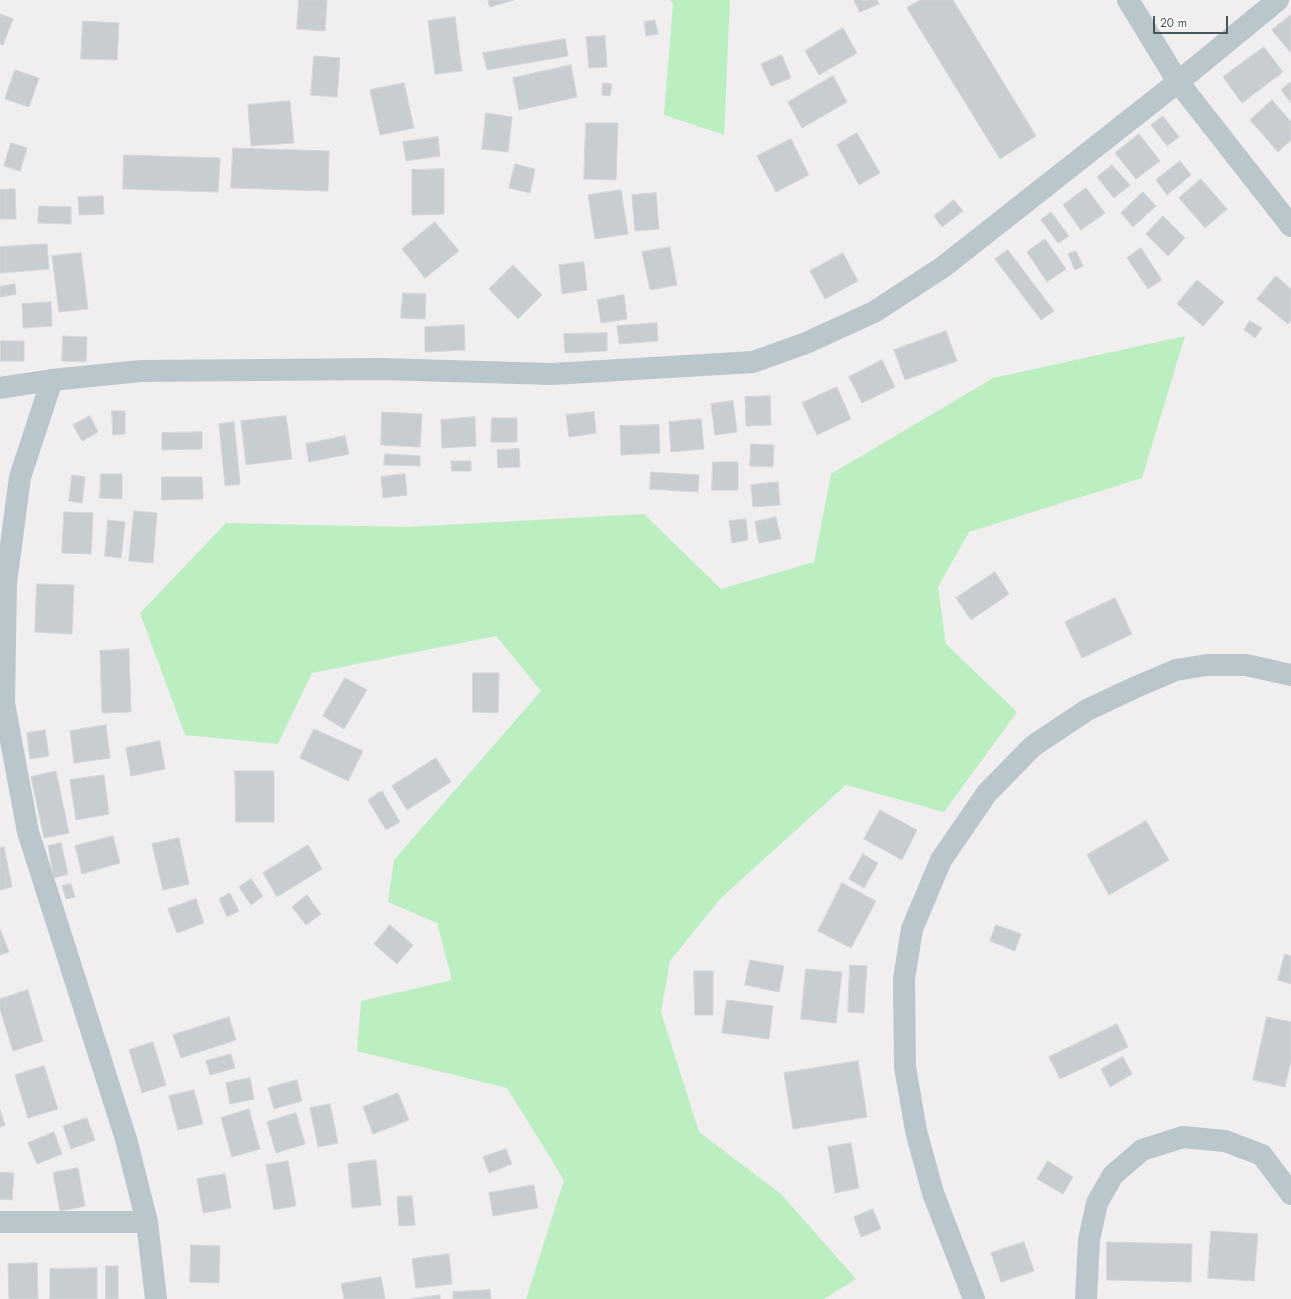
<!DOCTYPE html>
<style>
body{margin:0}
#map{position:relative;width:1291px;height:1299px;overflow:hidden;background:#f1eeef;font-family:Jost,sans-serif}
canvas{display:block}
.scale{position:absolute;left:1153px;top:16px;width:75px;height:18px;box-sizing:border-box;border:2px solid #46575c;border-top:0;padding-left:5px;font-size:12px;line-height:14px;white-space:nowrap;color:#46575c;-webkit-text-stroke:3px #fff;paint-order:stroke}
</style>
<div id="map">
<canvas width="1291" height="1299"></canvas>
<div class="scale">20 m</div>
</div>
<script>
const c = document.querySelector('canvas').getContext('2d');
c.lineJoin = 'round';
function paint(path, color) { c.fillStyle = color; c.fill(path, 'evenodd'); }
function strokePath(path, color, width, dash) { c.strokeStyle = color; c.lineWidth = width; c.lineCap = dash ? 'butt' : 'round'; c.setLineDash(dash || []); c.stroke(path); }
paint(new Path2D(`
 M670,0H730L724,135L664,115L673,3Z
 M1185,336L1142,478L969,532L938,587L946,644L1017,712L944,812L846,785L721,898L670,961L661,1012L699,1132L781,1194L856,1279L824,1299H526L564,1180L507,1088L357,1051L361,1001L452,980L437,923L388,902L394,860L541,691L496,636L312,673L278,744L185,735L140,613L226,523L406,527L644,514L721,589L814,562L831,474L993,378Z`), '#bbefc2');
const building = new Path2D(`
 M299,0H327L325,31L297,29Z
 M488,0H514L490,7Z
 M854,0H877L879,4L860,12Z
 M920,0H953L1036,136L1000,159L907,8Z
 M0,14L13,19L3,45L0,44Z
 M1291,15V53L1272,30Z
 M455,17L462,71L435,74L428,21Z
 M655,20L658,34L646,36L644,22Z
 M83,21L119,23L117,60L81,59Z
 M843,28L857,53L819,75L805,51Z
 M605,36L607,67L589,68L586,37Z
 M565,39L568,56L487,70L483,53Z
 M1264,47L1283,72L1242,103L1223,77Z
 M782,55L791,78L771,86L761,64Z
 M314,56L340,58L337,97L311,95Z
 M571,65L577,97L519,110L513,78Z
 M15,70L39,78L29,107L5,99Z
 M833,76L847,102L802,128L788,102Z
 M1291,82V103L1281,90Z
 M404,83L414,128L380,135L370,90Z
 M603,83L612,84L610,96L602,95Z
 M1272,100L1291,122V140L1278,152L1250,120Z
 M290,101L294,143L251,146L248,105Z
 M486,113L512,117L508,152L482,149Z
 M1163,116L1179,137L1167,146L1151,125Z
 M586,123H618L616,180L584,179Z
 M857,133L880,173L859,185L837,145Z
 M1139,134L1160,161L1136,179L1115,153Z
 M438,137L440,156L406,161L403,142Z
 M791,139L809,175L776,192L757,156Z
 M11,143L27,148L20,171L4,166Z
 M233,148L329,151L328,191L231,188Z
 M124,155L220,158L218,192L123,189Z
 M1180,161L1191,175L1167,195L1156,180Z
 M515,164L535,169L530,193L509,188Z
 M1112,165L1130,185L1114,198L1097,177Z
 M444,169V214L412,215V170Z
 M1201,179L1227,209L1205,228L1179,198Z
 M1086,188L1105,213L1081,230L1063,205Z
 M15,189L16,219H0V190Z
 M621,190L628,234L595,239L588,195Z
 M1143,192L1156,206L1133,227L1121,213Z
 M656,193L659,229L635,231L632,195Z
 M103,196L104,214L79,215L78,197Z
 M954,200L963,211L942,227L934,216Z
 M39,206L71,207V224L38,223Z
 M1051,212L1069,236L1058,243L1041,220Z
 M1163,216L1185,238L1168,256L1146,234Z
 M435,222L459,251L425,278L402,249Z
 M1045,239L1066,269L1047,282L1027,252Z
 M47,244L49,269L0,273V247Z
 M670,247L677,285L650,290L642,252Z
 M1141,248L1162,280L1148,289L1127,258Z
 M1008,250L1054,311L1041,320L995,259Z
 M1076,251L1083,266L1075,270L1068,254Z
 M81,253L88,309L59,312L52,256Z
 M843,253L858,281L825,299L810,271Z
 M584,262L587,290L562,294L559,265Z
 M513,265L542,295L518,319L489,289Z
 M1276,276L1291,289V320L1288,324L1257,299Z
 M1197,280L1224,302L1203,326L1177,304Z
 M15,284L16,294L0,297V287Z
 M403,293L426,294L425,319L401,318Z
 M624,295L627,319L601,323L597,300Z
 M51,302L52,326L23,328L22,304Z
 M1250,321L1262,328L1255,338L1244,330Z
 M657,323L658,341L619,344L617,326Z
 M464,325L465,350L425,352V327Z
 M946,331L957,361L905,380L894,350Z
 M607,333V351L565,353L564,334Z
 M63,336L87,337L86,362L62,361Z
 M1,341H24V361H1Z
 M882,360L895,387L862,403L849,377Z
 M837,387L851,419L817,435L802,403Z
 M770,396L771,425L746,426L745,397Z
 M733,401L737,432L715,435L711,404Z
 M112,411H125V434L113,435Z
 M382,412L422,414L420,447L381,445Z
 M594,412L596,433L569,437L566,415Z
 M90,416L98,432L82,441L73,425Z
 M286,416L292,459L246,465L241,421Z
 M475,417L476,446L442,448L441,420Z
 M492,418H517V442H491Z
 M701,419L704,449L671,452L669,422Z
 M234,422L240,484L225,486L219,424Z
 M659,425L660,453L621,455L620,426Z
 M202,432V449L162,450V433Z
 M345,436L349,454L309,462L306,444Z
 M751,444L774,445L773,467L750,466Z
 M519,449L520,467L498,468L497,450Z
 M385,454L420,456V466L384,465Z
 M451,461H471V471H452Z
 M713,462H738V490H712Z
 M651,472L699,475L698,492L650,489Z
 M101,474H122V499L100,498Z
 M405,474L407,495L383,498L381,477Z
 M72,475L85,477L82,503L69,501Z
 M162,477H202L203,499L162,500Z
 M778,482L780,505L753,507L751,485Z
 M134,511L157,513L153,563L129,561Z
 M64,512L93,513L91,554L62,553Z
 M776,517L781,539L759,543L755,522Z
 M746,519L748,540L732,543L729,521Z
 M108,520L125,522L121,558L105,556Z
 M995,572L1009,594L971,620L956,598Z
 M37,584L74,585L72,634L35,632Z
 M1115,598L1132,634L1082,658L1065,622Z
 M129,649L131,712L102,713L100,651Z
 M473,673H499L498,713L473,712Z
 M345,678L367,690L344,729L323,716Z
 M106,725L110,758L74,763L70,731Z
 M314,729L363,751L348,781L300,758Z
 M45,730L49,756L30,759L27,733Z
 M160,741L165,769L131,776L126,748Z
 M436,758L451,782L407,810L392,786Z
 M56,771L69,833L44,838L31,777Z
 M235,771H274V822H236Z
 M104,775L109,814L76,820L70,780Z
 M382,791L400,822L386,830L368,800Z
 M880,810L917,830L902,860L864,839Z
 M1146,821L1169,860L1109,895L1087,855Z
 M113,836L120,863L82,874L75,846Z
 M179,838L189,884L163,890L152,844Z
 M61,843L68,874L54,878L48,846Z
 M308,845L322,869L277,897L263,873Z
 M4,847L12,887L0,890V848Z
 M863,854L878,863L864,888L849,879Z
 M251,879L263,896L251,905L239,887Z
 M842,883L876,901L851,948L818,931Z
 M71,884L75,897L66,899L62,886Z
 M230,893L239,911L227,917L219,899Z
 M307,895L321,914L306,925L292,907Z
 M196,899L204,923L177,933L168,909Z
 M390,925L413,945L397,964L374,944Z
 M996,925L1021,934L1015,951L990,941Z
 M0,929L9,952L0,955Z
 M1285,954L1291,956V984L1278,980Z
 M750,960L784,966L779,992L745,985Z
 M850,965L867,966L864,1013L848,1012Z
 M806,969L842,972L836,1023L801,1019Z
 M694,971H713V1015H695Z
 M28,990L43,1041L13,1051L0,1009V999Z
 M727,1000L773,1006L769,1039L722,1033Z
 M229,1017L236,1040L181,1058L173,1035Z
 M1267,1017L1291,1022V1061L1285,1087L1253,1080Z
 M1117,1024L1128,1047L1060,1079L1049,1057Z
 M153,1042L166,1085L142,1093L129,1050Z
 M231,1054L235,1068L210,1075L206,1061Z
 M1123,1057L1132,1074L1110,1087L1101,1069Z
 M858,1061L867,1117L793,1129L784,1073Z
 M44,1066L58,1109L28,1118L15,1075Z
 M250,1078L254,1099L230,1104L226,1083Z
 M297,1080L302,1101L274,1109L268,1088Z
 M194,1090L203,1124L178,1130L169,1096Z
 M398,1093L409,1120L373,1134L363,1107Z
 M330,1104L338,1143L318,1147L310,1108Z
 M249,1109L260,1149L232,1157L221,1118Z
 M0,1110L5,1125L0,1127Z
 M296,1113L305,1144L276,1153L267,1122Z
 M87,1118L95,1140L71,1149L63,1126Z
 M54,1132L62,1154L37,1164L28,1143Z
 M851,1143L859,1188L835,1193L828,1147Z
 M506,1149L512,1164L489,1173L483,1157Z
 M376,1160L381,1205L352,1208L348,1164Z
 M288,1161L296,1206L274,1210L266,1165Z
 M1048,1161L1073,1177L1063,1194L1037,1179Z
 M78,1168L85,1206L60,1211L53,1173Z
 M0,1172L14,1173L12,1200L0,1199Z
 M225,1174L231,1208L203,1213L197,1179Z
 M534,1185L538,1208L493,1216L489,1193Z
 M412,1196L415,1225L399,1226L397,1197Z
 M873,1209L881,1229L861,1237L854,1217Z
 M1211,1231L1258,1234L1254,1281L1208,1278Z
 M1024,1242L1034,1271L1001,1282L991,1253Z
 M1107,1242L1192,1244L1191,1282L1107,1280Z
 M191,1245L220,1246L219,1283L190,1282Z
 M449,1254L452,1284L416,1288L412,1259Z
 M37,1263L38,1299H9L8,1264Z
 M106,1266H118V1299H106Z
 M97,1268V1299H50V1269Z
 M381,1277L385,1299H344L341,1284Z
 M490,1290L491,1299H453V1292Z
 M440,1295V1299H412Z`);
paint(building, '#c8cdd1');
strokePath(building, '#d2d6da', 1);
strokePath(new Path2D(`
 M1128,0L1178,82L1291,226
 M0,388L52,380
 M0,1222H147
 M156,1299L147,1222L126,1139L28,832L4,703L6,583L20,477L52,380L141,371L380,369L552,374L753,362L806,343L874,312L943,267L1178,82L1278,0
 M974,1299L933,1193L916,1131L905,1067L904,979L912,929L941,860L987,793L1033,746L1087,710L1136,687L1176,670L1207,665H1246L1291,675
 M1086,1299L1089,1240L1097,1203L1113,1175L1142,1150L1183,1137L1225,1141L1262,1155L1291,1194`), '#b9c7cc', 22);
</script>
